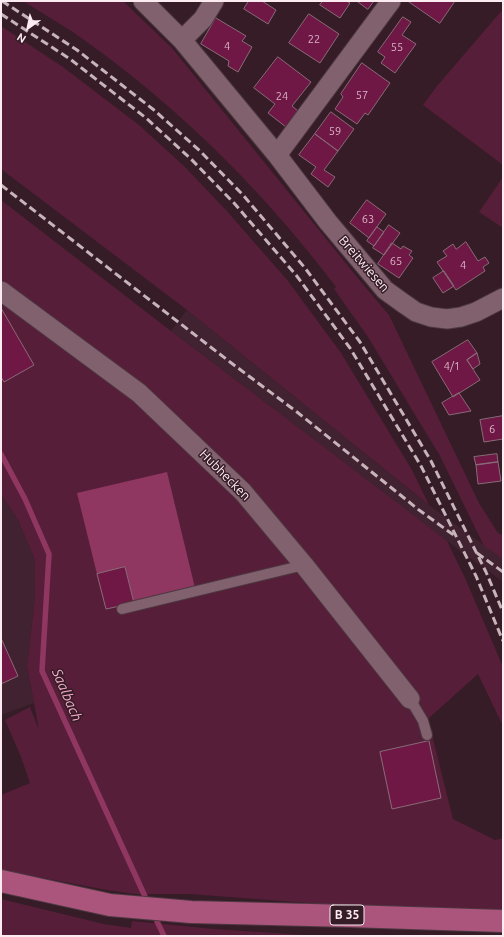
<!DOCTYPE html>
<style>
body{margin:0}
#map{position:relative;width:504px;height:937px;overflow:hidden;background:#351c26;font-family:Ubuntu,sans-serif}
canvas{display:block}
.frame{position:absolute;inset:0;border:2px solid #fdebf2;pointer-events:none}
.north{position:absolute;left:8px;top:8px;width:40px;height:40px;-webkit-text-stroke:3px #351c26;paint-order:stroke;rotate:213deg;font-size:11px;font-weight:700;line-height:16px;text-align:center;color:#fdebf2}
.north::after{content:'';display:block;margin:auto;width:14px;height:18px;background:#fdebf2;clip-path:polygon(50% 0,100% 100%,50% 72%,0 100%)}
</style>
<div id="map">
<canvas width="504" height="937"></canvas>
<div class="frame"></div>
<div class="north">N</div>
</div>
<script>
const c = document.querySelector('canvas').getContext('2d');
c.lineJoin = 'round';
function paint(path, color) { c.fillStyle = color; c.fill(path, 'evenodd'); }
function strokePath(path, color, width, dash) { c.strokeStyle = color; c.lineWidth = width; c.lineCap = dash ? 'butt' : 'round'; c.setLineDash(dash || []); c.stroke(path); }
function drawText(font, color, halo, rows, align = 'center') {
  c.font = font + ' Ubuntu,sans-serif'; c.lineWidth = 3; c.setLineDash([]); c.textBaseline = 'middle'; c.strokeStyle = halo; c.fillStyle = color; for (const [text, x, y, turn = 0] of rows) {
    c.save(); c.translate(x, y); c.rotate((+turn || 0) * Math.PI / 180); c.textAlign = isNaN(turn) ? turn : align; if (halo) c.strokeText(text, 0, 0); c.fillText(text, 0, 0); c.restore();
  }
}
paint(new Path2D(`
 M187,310L425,502L503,559V582L414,517L290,421L171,331Z
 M1,494L18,520L35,560V596L27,666L34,703L1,715Z`), '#412230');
paint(new Path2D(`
 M23,1H123L172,48L361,282L389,315L479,503L498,533L503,535V559L484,546L440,456L368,337L334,289L336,287C265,193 181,109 84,40C65,26 43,14 23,1Z
 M503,9V165L423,105L437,86Z
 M1,26L63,67L139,125L184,166L226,210L288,281L341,353L412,470L429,505L187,310L1,169Z
 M503,177V228L479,212Z
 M1,200L171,331L290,421L447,541L466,580L503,667V726L478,674L428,719L453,819L495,840L503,838V913L349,906L189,894H135L107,890L1,870V795L30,783L21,757L5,720L30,707L39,730L27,666L35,596V560L18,520L1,494Z
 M1,899L104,924L131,928L132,921L214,929L320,936H1Z`), '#561e39');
paint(new Path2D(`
 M167,472L195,588L134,603L125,567L97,574L77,493Z`), '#8f3661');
strokePath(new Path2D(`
 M1,454L25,499L49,554L42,671L148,903
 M154,915L164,936`), '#8f3661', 5.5);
const building = new Path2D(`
 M249,1H262L276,10L268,24L244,9Z
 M323,1H346L350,3L340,18L320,5Z
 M357,1H374L368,9Z
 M408,1H455L440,23Z
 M309,14L339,34L320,63L289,43Z
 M403,17L411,22L402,35L416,44L395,73L381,63L385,57L378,52Z
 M216,18L246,36L242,41L252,47L238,72L228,66L229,61L201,44Z
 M278,57L311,82L292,106L298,111L286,127L268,113L275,104L254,88Z
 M362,63L390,83L368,115L365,113L357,124L335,109L343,97L341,94Z
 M331,112L354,129L338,151L315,134Z
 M315,134L338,151L324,170L335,177L328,187L311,174L316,167L299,155Z
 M367,200L386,214L369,238L350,223Z
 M389,225L400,233L384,255L373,248Z
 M377,227L384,232L374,246L367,241Z
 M466,242L478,261L485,257L489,263L483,267L485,271L456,290L437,262L447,256L443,251L453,244L456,249Z
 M392,243L401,249L403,246L412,251L409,255L413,258L399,278L378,264Z
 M444,271L454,286L443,293L433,278Z
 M1,308L34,365L4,382L1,377Z
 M468,340L477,353L467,360L480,380L453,397L432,362Z
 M477,353L480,364L473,369L467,360Z
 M459,393L471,411L449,415L442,403Z
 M503,416V439L484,442L480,420Z
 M497,454L498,462L476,465L474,457Z
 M498,462L501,481L478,484L476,465Z
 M125,567L134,603L106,609L97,574Z
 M1,638L18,676L1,684Z
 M429,741L441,798L392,809L380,752Z`);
paint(building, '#6f1745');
strokePath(building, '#896b77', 1);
const lane = new Path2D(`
 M122,609L304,565
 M410,699L423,721L427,735`);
const street = new Path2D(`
 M143,1L182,40L277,155L328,222L385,290L403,303L416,312L431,317L447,319L461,317L476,312L503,298
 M182,40L203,19L214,1
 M277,155L391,1
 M1,291L139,393L243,492L304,565L410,699`);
const primary = new Path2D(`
 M1,881L110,905L191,912L349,916L503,921`);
strokePath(lane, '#4d3841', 12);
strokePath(street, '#4d3841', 21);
strokePath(primary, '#4d3841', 24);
strokePath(lane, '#80616d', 10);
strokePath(street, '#80616d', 19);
strokePath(primary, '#ab557d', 22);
strokePath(new Path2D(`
 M2,1L77,50L154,110L200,151L243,195L305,268L360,342L431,461L486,572L503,612
 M1,14L70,59L146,118L191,159L234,203L296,275L350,348L421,466L476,576L503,641
 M1,185L230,362L297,412L419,510L455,536
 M477,553L503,572`), '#c7b3ba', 3, [8, 4]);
drawText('11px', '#dab6c7', null, [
 ["22",314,39],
 ["4",227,46],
 ["55",397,47],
 ["57",362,95],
 ["24",282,96],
 ["59",335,131],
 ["63",368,219],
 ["65",396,261],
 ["4",463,265],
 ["4/1",452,366],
 ["6",492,429]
]);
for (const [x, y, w] of [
 [347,915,34]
]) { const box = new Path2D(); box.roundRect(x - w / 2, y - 10, w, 20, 3); c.fillStyle = '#351c26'; c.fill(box); strokePath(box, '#fdebf2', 1); }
drawText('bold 12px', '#fdebf2', null, [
 ["B 35",347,915]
]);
drawText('13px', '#fdebf2', '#351c26', [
 ["Breitwiesen",364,264,49],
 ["Hubhecken",225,475,45]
]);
drawText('italic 14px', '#f8adcb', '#351c26', [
 ["Saalbach",67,695,67]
]);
</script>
